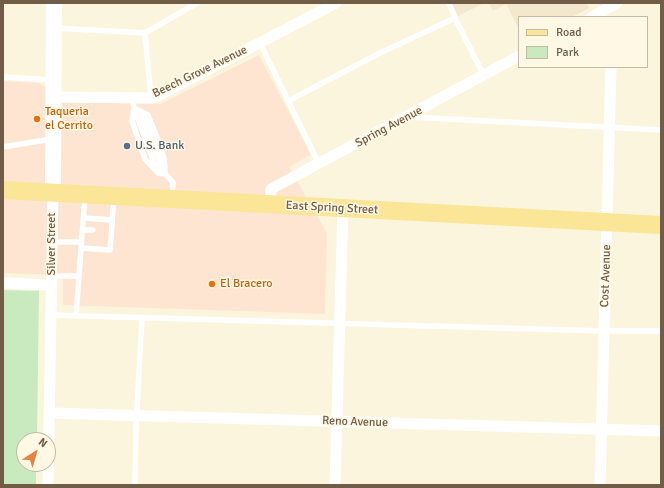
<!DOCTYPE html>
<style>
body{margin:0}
#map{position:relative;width:664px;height:488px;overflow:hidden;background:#fcf5de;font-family:Signika,sans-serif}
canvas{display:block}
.frame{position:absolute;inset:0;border:4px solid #715c47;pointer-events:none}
.legend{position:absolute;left:518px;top:16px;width:130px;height:52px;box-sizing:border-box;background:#fff8e4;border:1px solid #c6baa5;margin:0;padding:5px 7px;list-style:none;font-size:12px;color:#715c47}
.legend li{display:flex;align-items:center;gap:8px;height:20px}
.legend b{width:20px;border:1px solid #c6baa5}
.north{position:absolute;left:16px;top:432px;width:40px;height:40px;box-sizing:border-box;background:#fff8e4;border:1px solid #c6baa5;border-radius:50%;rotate:37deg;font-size:11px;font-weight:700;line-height:16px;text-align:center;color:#715c47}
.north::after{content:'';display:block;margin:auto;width:14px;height:18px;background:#e78042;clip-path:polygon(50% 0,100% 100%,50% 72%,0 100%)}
</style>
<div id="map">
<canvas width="664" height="488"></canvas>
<div class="frame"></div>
<ul class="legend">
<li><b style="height:5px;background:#fbe596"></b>Road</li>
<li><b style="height:11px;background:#c9e9be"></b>Park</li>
</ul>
<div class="north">N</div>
</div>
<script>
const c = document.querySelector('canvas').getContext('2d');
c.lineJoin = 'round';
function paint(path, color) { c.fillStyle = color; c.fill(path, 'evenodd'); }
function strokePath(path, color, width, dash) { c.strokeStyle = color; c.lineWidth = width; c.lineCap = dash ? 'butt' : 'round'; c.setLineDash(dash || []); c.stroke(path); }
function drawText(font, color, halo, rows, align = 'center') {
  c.font = font + ' Signika,sans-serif'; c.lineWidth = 3; c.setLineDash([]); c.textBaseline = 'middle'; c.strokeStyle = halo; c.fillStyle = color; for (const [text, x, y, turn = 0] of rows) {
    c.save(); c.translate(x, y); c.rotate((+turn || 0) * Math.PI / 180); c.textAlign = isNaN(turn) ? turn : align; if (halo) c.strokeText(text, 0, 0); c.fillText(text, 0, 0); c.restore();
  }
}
paint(new Path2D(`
 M451,3H484L458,16Z
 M489,3H587L589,8L572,17H519V29L506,4L493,11Z`), '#f3e8cd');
paint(new Path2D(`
 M259,55L311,155L289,167L327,233L325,314L63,305V275L3,273V81L39,83L66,102L160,104Z`), '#fde5d2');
paint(new Path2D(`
 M3,290L39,291L37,440H24V464H36V485H3Z`), '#c9e9be');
strokePath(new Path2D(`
 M449,3L455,18
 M54,28L145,33L197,3
 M145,33L151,98
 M260,43L319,164
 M3,77L53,80
 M132,98L134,108L154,163L173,182L172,196
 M288,101L378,54L455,18L484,76
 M134,108L132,121L145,159L158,173L165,174
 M134,108L148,115C155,134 166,153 165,174
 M138,112L143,117L163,170
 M410,117L661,130
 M3,147L52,139
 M84,218L112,220
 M83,230H93
 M52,242H81
 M81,248L110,250L114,198
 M52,276H79L85,196
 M51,315L604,331H661
 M76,316L79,276
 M135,485L136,426L142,318`), '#fff', 5.5);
strokePath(new Path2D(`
 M592,17L617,3
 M53,97L151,98L158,96L336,3
 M270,204L271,189L519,56
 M3,283L52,285
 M49,413L661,431
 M48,485L53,192
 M335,485L343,208
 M600,485L611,67`), '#fff', 11);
strokePath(new Path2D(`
 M53,192L54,3`), '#fff', 16);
strokePath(new Path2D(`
 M3,190L661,225`), '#fbe596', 18);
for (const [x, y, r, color] of [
 [37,119,4,"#e8710a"],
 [127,146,4,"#5c6f8a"],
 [212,284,4,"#e8710a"]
]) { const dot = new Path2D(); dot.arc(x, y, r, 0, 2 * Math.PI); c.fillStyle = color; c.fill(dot); strokePath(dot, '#fff8e4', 1.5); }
drawText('12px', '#715c47', '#fff8e4', [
 ["Beech Grove Avenue",200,72,-26],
 ["Spring Avenue",389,127,-28],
 ["East Spring Street",332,208,3],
 ["Silver Street",52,244,-90],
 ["Cost Avenue",606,276,-88],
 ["Reno Avenue",355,422,2]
]);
drawText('12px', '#c56008', '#fff8e4', [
 ["Taqueria",45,112],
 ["el Cerrito",45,126],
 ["El Bracero",220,284]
], 'left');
drawText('12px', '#4e5e75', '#fff8e4', [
 ["U.S. Bank",135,146]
], 'left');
</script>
